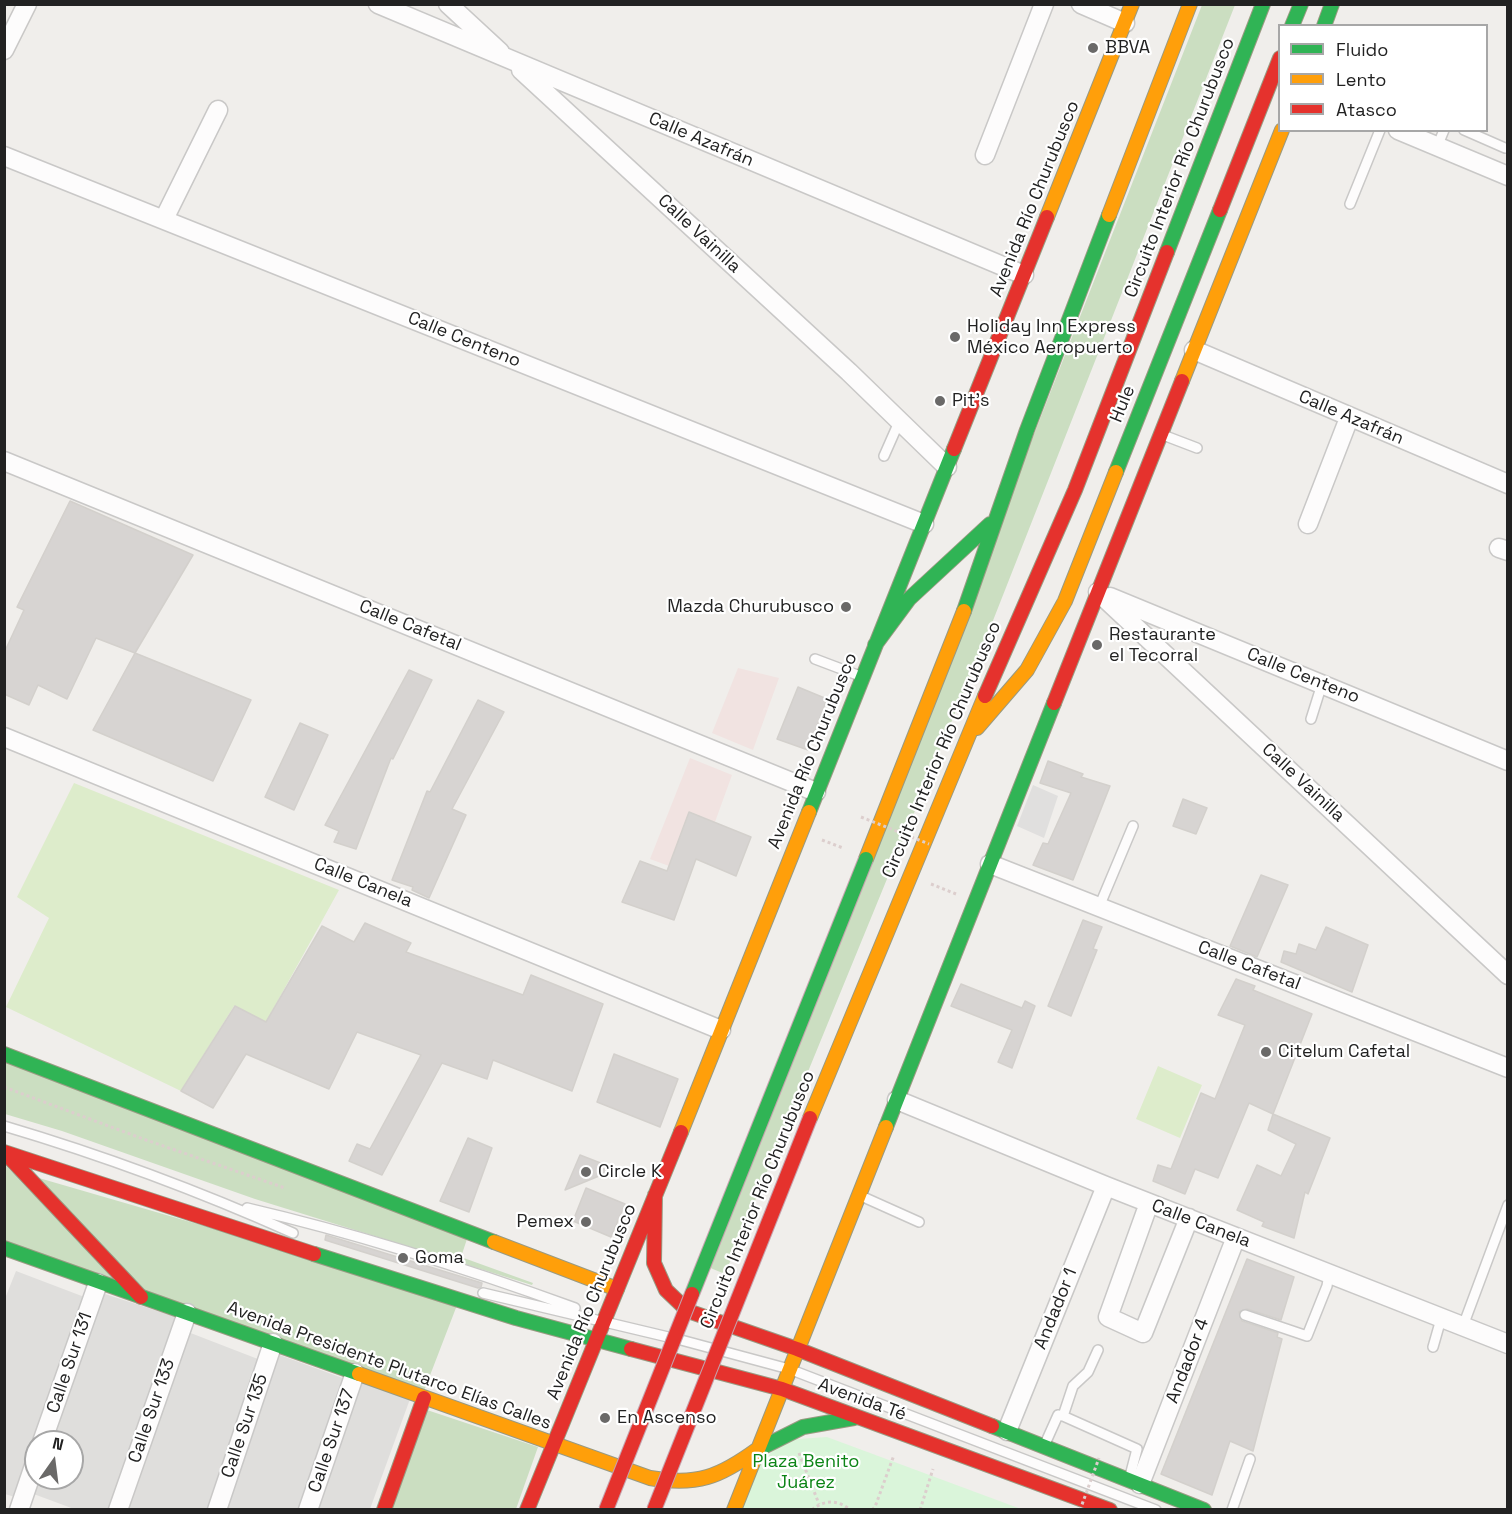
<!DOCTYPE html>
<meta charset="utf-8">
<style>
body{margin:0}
#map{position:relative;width:1512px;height:1514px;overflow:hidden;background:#f0eeeb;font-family:"Space Grotesk",sans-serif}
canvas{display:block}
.frame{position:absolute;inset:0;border:6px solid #222;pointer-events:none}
.legend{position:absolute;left:1278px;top:24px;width:210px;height:108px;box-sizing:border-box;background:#fff;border:2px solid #a7a7a7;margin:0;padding:8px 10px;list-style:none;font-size:18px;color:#222}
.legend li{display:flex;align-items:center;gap:12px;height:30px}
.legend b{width:30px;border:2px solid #a7a7a7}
.north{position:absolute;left:24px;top:1430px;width:60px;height:60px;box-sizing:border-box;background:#fff;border:2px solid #a7a7a7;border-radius:50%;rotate:14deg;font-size:16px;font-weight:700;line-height:24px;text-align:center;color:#222}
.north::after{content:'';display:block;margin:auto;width:21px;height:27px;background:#6a6968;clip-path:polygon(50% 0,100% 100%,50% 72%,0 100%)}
</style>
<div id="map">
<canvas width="1512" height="1514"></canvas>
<div class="frame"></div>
<ul class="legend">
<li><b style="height:8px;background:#30b455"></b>Fluido</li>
<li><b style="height:8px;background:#ff9f0a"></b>Lento</li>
<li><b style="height:8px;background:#e5322d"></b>Atasco</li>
</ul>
<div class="north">N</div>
</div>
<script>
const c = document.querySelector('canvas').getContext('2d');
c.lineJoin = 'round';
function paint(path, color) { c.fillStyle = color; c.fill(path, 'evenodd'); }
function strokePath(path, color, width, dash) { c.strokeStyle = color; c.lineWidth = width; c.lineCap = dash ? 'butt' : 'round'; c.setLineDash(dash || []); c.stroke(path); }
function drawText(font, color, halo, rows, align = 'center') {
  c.font = font + ' "Space Grotesk",sans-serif'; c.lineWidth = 4.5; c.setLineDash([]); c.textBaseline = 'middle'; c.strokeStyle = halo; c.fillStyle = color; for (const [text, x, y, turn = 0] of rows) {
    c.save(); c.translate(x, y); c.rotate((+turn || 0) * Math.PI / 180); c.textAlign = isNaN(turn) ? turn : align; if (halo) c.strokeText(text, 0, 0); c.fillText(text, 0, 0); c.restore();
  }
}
paint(new Path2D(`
 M16,1271L87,1298L18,1498L5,1494L4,1301Z
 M102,1293L179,1318L114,1509H74L31,1493L36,1478H72V1442H49Z
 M188,1332L263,1361L209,1509L126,1510Z
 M277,1354L348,1380L304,1509L224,1510Z
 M360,1380L410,1399L370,1509L314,1510Z`), '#dfdedc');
paint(new Path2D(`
 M738,668L779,678L753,750L712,733Z
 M690,758L732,775L715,822L689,812L669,866L650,859Z`), '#f1e3e1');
paint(new Path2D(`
 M74,783L339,890L266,1022L234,1006L181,1091L6,1007L49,918L17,897Z
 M1158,1066L1202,1085L1180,1138L1136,1119Z`), '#ddeccb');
paint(new Path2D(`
 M1202,5H1235L994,618L725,1274L708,1267Z
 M4,1060L467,1239L461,1257L533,1283L532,1285L255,1199L62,1131L5,1114Z
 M4,1164L120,1284L5,1242Z
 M32,1176L459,1300L424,1391L148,1293Z
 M418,1407L538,1447L516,1509L383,1510Z`), '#cbdec1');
paint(new Path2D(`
 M827,1437L1021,1509L740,1510L752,1473L783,1440Z`), '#daf5da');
paint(new Path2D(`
 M1033,785L1058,796L1044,838L1017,826Z`), '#e0dfde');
const building = new Path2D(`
 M70,501L193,555L135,653L96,638L67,699L38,685L29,705L4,694V653L24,610L17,607Z
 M135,653L251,700L213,781L93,730Z
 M409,670L432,680L393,759L391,758L356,849L334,842L339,831L325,825Z
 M798,687L827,699L808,750L777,739Z
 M478,700L504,712L452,809L466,815L429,898L412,890L413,887L392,880L427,791L430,792Z
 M300,723L328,735L294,810L265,797Z
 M1048,761L1083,774L1081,777L1110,786L1073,880L1033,865L1043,843L1048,844L1071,793L1040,783Z
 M1183,799L1207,808L1196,834L1173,826Z
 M689,812L751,837L736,876L696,859L674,920L622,902L640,861L667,871Z
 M1261,875L1288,885L1257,957L1230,946Z
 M1083,920L1102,927L1093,949L1097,950L1071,1016L1048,1006Z
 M365,923L411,943L406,952L523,995L531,975L603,1004L572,1091L493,1060L487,1079L442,1063L382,1175L349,1161L357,1144L370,1149L421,1055L357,1032L329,1089L246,1054L213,1108L181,1091L235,1006L266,1022L322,926L354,942Z
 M1326,927L1368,945L1352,992L1281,962L1284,951L1296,954L1299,944L1316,950Z
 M1236,979L1255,986L1253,990L1312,1014L1273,1114L1249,1103L1218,1178L1195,1169L1185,1194L1153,1181L1158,1165L1171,1169L1201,1093L1215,1099L1245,1025L1218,1015Z
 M961,984L1022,1008L1025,1001L1035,1006L1012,1068L998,1062L1012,1030L951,1006Z
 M614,1054L678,1079L660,1127L597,1102Z
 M1273,1114L1330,1138L1308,1194L1305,1192L1294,1238L1262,1226L1264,1222L1237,1210L1257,1165L1281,1176L1296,1144L1268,1130Z
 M468,1138L492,1148L469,1212L440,1201Z
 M580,1155L616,1169L565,1190Z
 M586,1188L625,1204L611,1237L573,1221Z
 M326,1235L482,1283L481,1287L478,1288L325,1240Z
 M1247,1259L1294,1277L1281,1320L1247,1309L1239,1312L1242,1321L1278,1333L1277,1337L1282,1339L1253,1451L1230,1441L1212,1495L1161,1474Z`);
paint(building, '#d7d4d2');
strokePath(building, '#d3d0cc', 1.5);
const lane = new Path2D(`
 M1464,130L1505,148
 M1437,147L1444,130
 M1350,204L1380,130
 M1163,435L1197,448
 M884,456L899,422
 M815,659L860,676
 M1311,719L1322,684
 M1099,907L1133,826
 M4,1126C102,1155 199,1191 293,1233
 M861,1196L919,1222
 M247,1208C359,1234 468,1269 575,1308
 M483,1293L668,1337
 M1245,1315L1307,1336L1327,1286L1329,1274
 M1463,1326L1508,1205
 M681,1340L789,1369L1156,1510
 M1433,1347L1441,1319
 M1063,1416L1073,1386L1088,1372L1098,1350
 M1045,1444L1058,1415L1063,1416L1137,1449L1130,1476
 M1232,1510L1250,1459`);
const street = new Path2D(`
 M378,4L1024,275
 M448,4L500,52
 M1081,4L1125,23
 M4,50L27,4
 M521,70L849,372L947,467
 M1398,130L1508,176
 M985,155L1044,4
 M4,156L924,524
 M164,219L218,110
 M1194,350L1508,484
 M4,461L816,792
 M1308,524L1349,418
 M1499,548L1508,551
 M1098,592L1508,975
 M1110,597L1508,761
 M4,737L721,1030
 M990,864L1508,1068
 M897,1100L1106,1186L1508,1344
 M1149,1203L1108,1317L1143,1333L1189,1218
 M1007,1431L1106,1186
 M42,1442L98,1283
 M1140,1484L1236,1237
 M19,1510L36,1460
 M118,1510L187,1313
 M217,1510L273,1343
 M308,1510L355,1373`);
const fast = new Path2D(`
 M1292,26L1301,4
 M1324,26L1332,4
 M1167,252L1263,4
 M1116,472L1220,210
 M964,611L1027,430L1109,215
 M875,645L909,599L990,524
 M809,812L954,449
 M4,1054L494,1242
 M886,1127L1054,703
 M4,1248L359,1374
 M314,1254L516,1318L631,1349
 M992,1426L1204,1510
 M759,1449L803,1427L854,1418`);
const slow = new Path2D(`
 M1109,215L1190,4
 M1047,217L1132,4
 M1182,381L1282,130
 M977,728L1027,670L1065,601L1116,472
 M866,859L964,611
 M810,1118L985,696
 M681,1132L809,812
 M494,1242L617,1289
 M359,1374L650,1478C697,1486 720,1477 758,1449
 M734,1510L886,1127`);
const jam = new Path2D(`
 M1220,210L1280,58
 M954,449L1047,217
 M985,696L1075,490L1167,252
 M1054,703L1182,381
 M4,1152L314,1254
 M7,1155L141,1297
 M655,1195L654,1263L666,1290L688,1311L797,1349L992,1426
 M631,1349L782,1389L1110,1510
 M384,1510L424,1398
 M527,1510L681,1132`);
strokePath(lane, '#c9c8c7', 12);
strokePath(street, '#c9c8c7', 21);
strokePath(fast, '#999a82', 16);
strokePath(slow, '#999a82', 16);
strokePath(jam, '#999a82', 16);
strokePath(new Path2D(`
 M822,840L843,848
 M931,884L956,894
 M4,1087L146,1140L285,1188
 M799,1453L819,1504
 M812,1510C823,1500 838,1499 850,1510
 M872,1510L875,1507L894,1455
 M920,1510L933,1469`), '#dccecd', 3, [3, 3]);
strokePath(lane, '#fdfcfc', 9);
strokePath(street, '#fdfcfc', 18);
strokePath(fast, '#30b455', 14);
strokePath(slow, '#ff9f0a', 14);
strokePath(jam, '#e5322d', 14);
const fastBridge = new Path2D(`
 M692,1294L866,859`);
const jamBridge = new Path2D(`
 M606,1510L692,1294
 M654,1510L810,1118`);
strokePath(fastBridge, '#c5a2ac', 16, []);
strokePath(jamBridge, '#c5a2ac', 16, []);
strokePath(new Path2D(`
 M861,817L929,844
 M1080,1510L1099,1458`), '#dccecd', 3, [3, 3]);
strokePath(fastBridge, '#30b455', 14);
strokePath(jamBridge, '#e5322d', 14);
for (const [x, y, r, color] of [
 [1093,48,6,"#6a6968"],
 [955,337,6,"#6a6968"],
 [940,401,6,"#6a6968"],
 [846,607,6,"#6a6968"],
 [1097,645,6,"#6a6968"],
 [1266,1052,6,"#6a6968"],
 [586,1172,6,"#6a6968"],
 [586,1222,6,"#6a6968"],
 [403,1258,6,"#6a6968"],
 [605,1418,6,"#6a6968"]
]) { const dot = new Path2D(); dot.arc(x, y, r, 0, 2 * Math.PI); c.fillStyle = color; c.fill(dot); strokePath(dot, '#fff', 2); }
drawText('18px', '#222', '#fff', [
 ["BBVA",1105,48],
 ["Holiday Inn Express",967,327],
 ["México Aeropuerto",967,348],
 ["Pit's",952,401],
 ["Mazda Churubusco",834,607,"right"],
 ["Restaurante",1109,635],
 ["el Tecorral",1109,656],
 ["Citelum Cafetal",1278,1052],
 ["Circle K",598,1172],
 ["Pemex",574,1222,"right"],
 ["Goma",415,1258],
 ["En Ascenso",617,1418]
], 'left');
drawText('18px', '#222', '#fff', [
 ["Calle Azafrán",701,140,23],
 ["Circuito Interior Río Churubusco",1180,168,-69],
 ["Avenida Río Churubusco",1035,199,-68],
 ["Calle Vainilla",699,234,43],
 ["Calle Centeno",464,340,22],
 ["Hule",1123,404,-68],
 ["Calle Azafrán",1351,418,23],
 ["Calle Cafetal",410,626,22],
 ["Calle Centeno",1303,676,22],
 ["Circuito Interior Río Churubusco",942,750,-67],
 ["Avenida Río Churubusco",813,751,-68],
 ["Calle Vainilla",1303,783,43],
 ["Calle Canela",363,883,22],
 ["Calle Cafetal",1249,966,21],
 ["Circuito Interior Río Churubusco",758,1200,-68],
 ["Calle Canela",1201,1224,21],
 ["Avenida Río Churubusco",592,1302,-68],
 ["Andador 1",1056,1309,-68],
 ["Andador 4",1188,1361,-69],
 ["Calle Sur 131",70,1363,-71],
 ["Avenida Presidente Plutarco Elías Calles",389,1366,20],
 ["Avenida Té",862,1400,20],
 ["Calle Sur 133",152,1411,-71],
 ["Calle Sur 135",245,1426,-71],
 ["Calle Sur 137",332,1441,-71]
]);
drawText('18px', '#0c8416', '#fff', [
 ["Plaza Benito",806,1462],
 ["Juárez",806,1483]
]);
</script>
